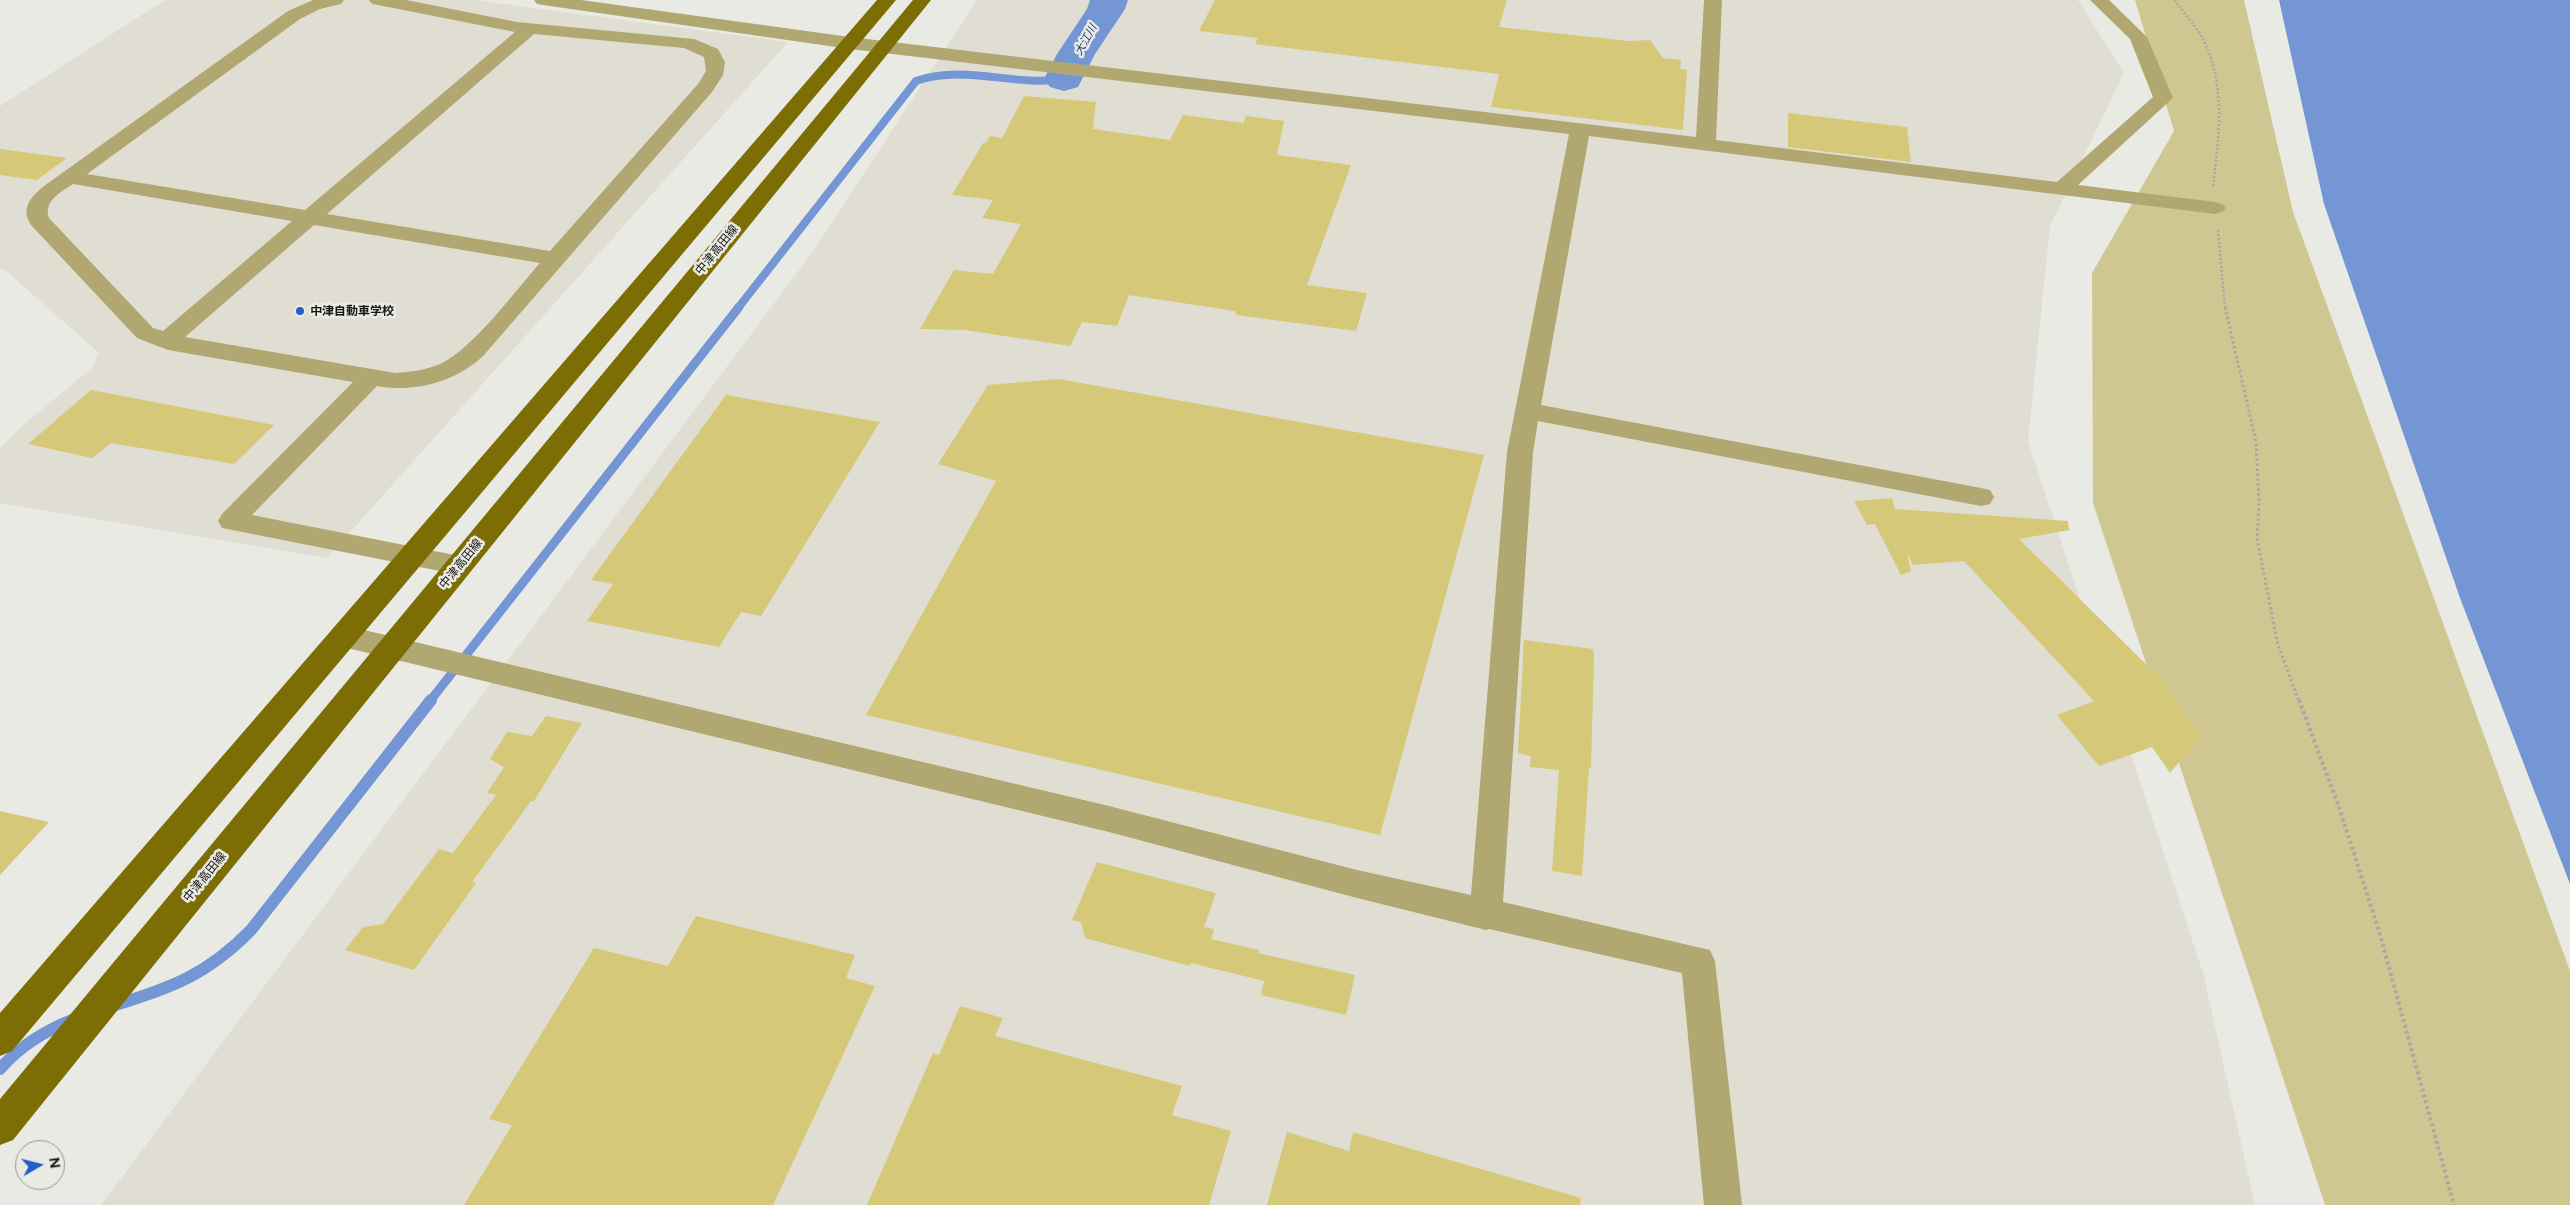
<!DOCTYPE html>
<meta charset="utf-8">
<style>
body{margin:0}
#map{position:relative;width:2570px;height:1205px;overflow:hidden;background:#eaeae5;font-family:Figtree,sans-serif}
canvas{display:block}
.north{position:absolute;left:15px;top:1140px;width:50px;height:50px;box-sizing:border-box;background:#eaeae5;border:1px solid #969592;border-radius:50%;rotate:82deg;font-size:14px;font-weight:700;line-height:20px;text-align:center;color:#171615}
.north::after{content:'';display:block;margin:auto;width:18px;height:22px;background:#285cca;clip-path:polygon(50% 0,100% 100%,50% 72%,0 100%)}
</style>
<div id="map">
<canvas width="2570" height="1205"></canvas>
<div class="north">N</div>
</div>
<script>
const c = document.querySelector('canvas').getContext('2d');
c.lineJoin = 'round';
function paint(path, color) { c.fillStyle = color; c.fill(path, 'evenodd'); }
function strokePath(path, color, width, dash) { c.strokeStyle = color; c.lineWidth = width; c.lineCap = dash ? 'butt' : 'round'; c.setLineDash(dash || []); c.stroke(path); }
function drawText(font, color, halo, rows, align = 'center') {
  c.font = font + ' Figtree,"Noto Sans JP",sans-serif'; c.lineWidth = 5; c.setLineDash([]); c.textBaseline = 'middle'; c.strokeStyle = halo; c.fillStyle = color; for (const [text, x, y, turn = 0] of rows) {
    c.save(); c.translate(x, y); c.rotate((+turn || 0) * Math.PI / 180); c.textAlign = isNaN(turn) ? turn : align; if (halo) c.strokeText(text, 0, 0); c.fillText(text, 0, 0); c.restore();
  }
}
paint(new Path2D(`
 M165,0H474L788,42L327,558L0,503V448L24,424L92,368L98,352L5,270L0,269V106Z
 M977,0H2078L2124,73L2050,226L2028,441L2203,973L2255,1205H101L814,250Z`), '#e0ded2');
paint(new Path2D(`
 M2135,0H2244L2293,212L2570,971V1205H2325L2093,503L2092,273L2174,131Z`), '#cfc792');
paint(new Path2D(`
 M2279,0H2570V884L2460,598L2324,204Z`), '#7496d5');
strokePath(new Path2D(`
 M738,308L916,81C965,64 1014,87 1064,79`), '#7496d5', 8);
strokePath(new Path2D(`
 M430,701L739,307`), '#7496d5', 9);
strokePath(new Path2D(`
 M112,1006C171,988 207,975 251,930L431,700
 M0,1069C21,1045 45,1031 74,1019`), '#7496d5', 12);
paint(new Path2D(`
 M1090,0H1128L1125,9L1095,54L1078,87L1064,91L1050,87L1044,79L1057,54L1087,9Z`), '#7496d5');
paint(new Path2D(`
 M1215,0H1507L1499,27L1628,41L1650,40L1663,58L1681,60L1680,69L1687,70L1683,130L1491,107L1499,74L1255,44L1258,38L1199,31Z
 M1024,96L1096,102L1093,129L1170,140L1183,115L1243,123L1246,116L1284,121L1277,155L1351,165L1307,285L1367,293L1356,331L1236,315L1235,311L1129,295L1117,326L1082,322L1070,346L965,330L920,329L954,270L993,274L1021,224L982,218L993,200L952,195L983,143H986L990,136L1002,138Z
 M1788,113L1907,127L1911,162L1788,147Z
 M0,149L67,158L37,180L0,175Z
 M1059,379L1484,455L1380,835L866,715L996,481L938,464L988,385Z
 M91,390L274,425L234,464L111,443L92,458L28,444Z
 M726,395L880,422L761,616L741,612L719,647L587,621L613,584L591,580Z
 M1892,498L1895,509L2068,521L2069,530L2019,539L2163,681L2183,715L2202,735L2170,773L2152,747L2099,766L2057,715L2094,701L1964,561L1913,565L1907,553L1911,571L1901,575L1875,524L1867,525L1854,501Z
 M1524,640L1593,649L1594,655L1591,768L1589,767L1582,876L1552,871L1559,770L1530,767L1531,756L1518,753Z
 M546,716L582,723L534,801H531L472,882L476,883L414,970L345,950L363,927L383,924L439,849L453,853L496,795L487,793L504,767L490,759L507,732L532,736Z
 M0,811L49,822L0,875Z
 M1097,862L1216,893L1204,927L1214,929L1211,939L1259,950L1258,953L1355,975L1346,1015L1261,995L1264,981L1191,963L1190,966L1085,938L1081,922L1072,920Z
 M696,916L855,955L846,978L875,986L773,1205H464L512,1125L489,1119L594,948L668,966Z
 M960,1006L1003,1018L995,1036L1182,1086L1172,1115L1231,1131L1209,1205H867L933,1053L939,1055Z
 M1287,1132L1349,1151L1353,1132L1581,1198L1580,1205H1267Z`), '#d5c878');
strokePath(new Path2D(`
 M2174,0C2184,13 2196,26 2204,41C2226,86 2219,138 2213,186
 M2218,230L2225,308`), '#a9a8a5', 2.5, [2, 2]);
strokePath(new Path2D(`
 M2225,307L2256,442L2259,502L2257,539L2278,645L2299,701`), '#a9a8a5', 3, [2.5, 2.5]);
strokePath(new Path2D(`
 M2299,700L2339,807L2379,931L2454,1205`), '#a9a8a5', 4, [3, 3]);
paint(new Path2D(`
 M313,0H344L341,4L320,9L300,19L87,174L305,210L515,32L378,5L372,4L369,0H406L517,22L694,39L718,49L725,62L723,75L712,92L484,355C456,382 415,393 377,386L252,515L470,558L473,565L470,572L460,575L222,528L218,521L222,514L353,382L168,350L137,338L31,225C18,205 36,192 51,181L288,11ZM534,34L684,48L704,57L706,71L698,84L550,251L327,214ZM73,184L292,221L163,331L153,328L49,218C43,201 61,192 73,184ZM314,225L540,263C515,291 473,349 440,364C426,370 411,372 395,373L185,337Z
 M534,0H581L850,37L1696,137L1704,0H1722L1716,140L2057,182L2153,97L2130,39L2090,0H2109L2147,37L2173,98L2078,185L2215,202L2222,204L2226,208L2222,212L2215,214L1589,136L1541,405L1981,488L1990,490L1994,497L1990,504L1981,506L1538,421L1533,452L1503,902L1710,950L1715,961L1742,1205H1704L1682,973L1489,929L1486,930L1357,898L1109,832L343,647L333,644L329,636L333,628L343,625L1109,806L1357,870L1471,895L1507,452L1569,134L850,49L543,5L537,4Z`), '#b0a771');
paint(new Path2D(`
 M877,0H896L12,1051L0,1056V1013Z
 M913,0H931L13,1140L0,1145V1099Z`), '#7c6e04');
for (const [x, y, r, color] of [
 [300,311,5,"#285cca"]
]) { const dot = new Path2D(); dot.arc(x, y, r, 0, 2 * Math.PI); c.fillStyle = color; c.fill(dot); strokePath(dot, '#eaeae5', 2); }
drawText('italic 11px', '#11347e', '#eaeae5', [
 ["大江川",1086,40,-61]
]);
drawText('12px', '#171615', '#eaeae5', [
 ["中津高田線",717,250,-51],
 ["中津高田線",461,564,-51],
 ["中津高田線",205,877,-51]
]);
drawText('bold 12px', '#171615', '#eaeae5', [
 ["中津自動車学校",310,311]
], 'left');
</script>
